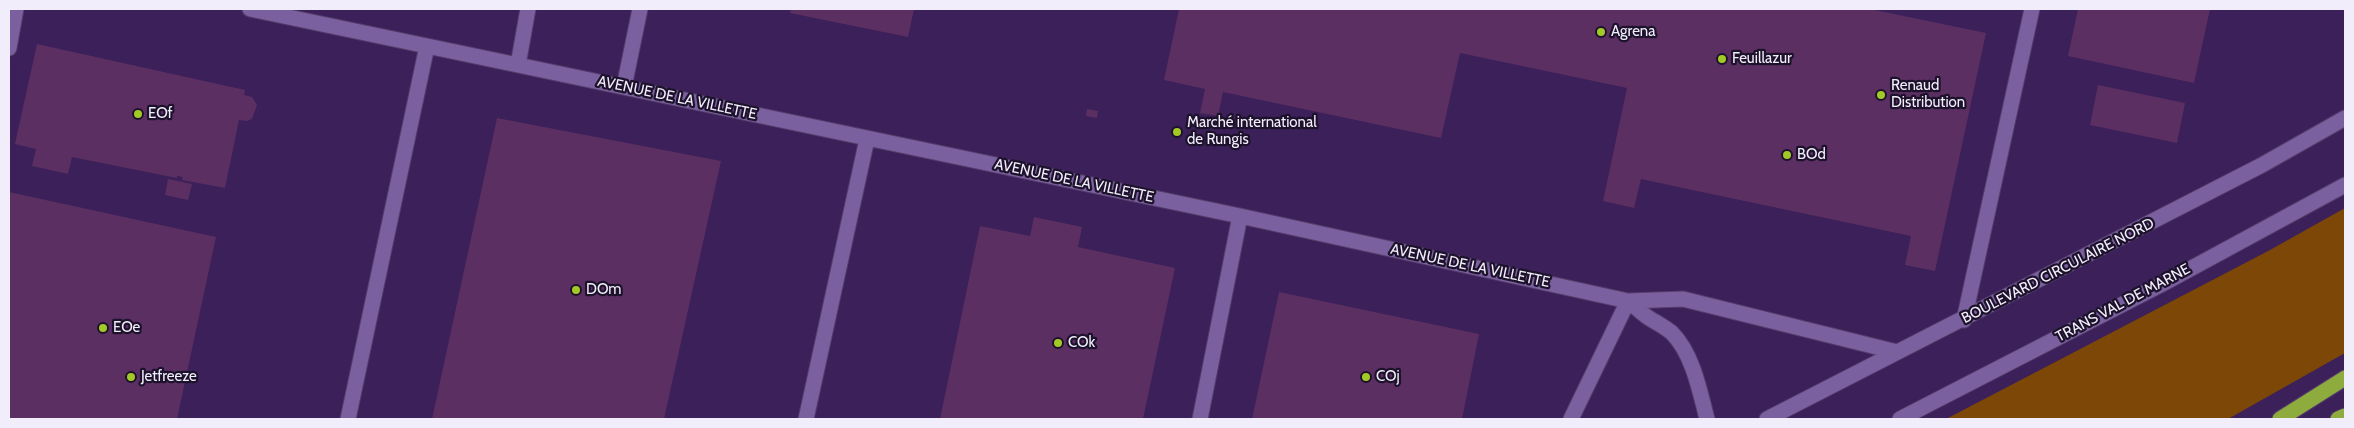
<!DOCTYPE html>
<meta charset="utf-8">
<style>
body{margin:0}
#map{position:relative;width:2354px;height:428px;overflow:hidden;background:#3b2059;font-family:Cabin,sans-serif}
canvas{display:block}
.frame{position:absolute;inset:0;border:10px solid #f2edfb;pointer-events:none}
</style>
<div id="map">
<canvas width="2354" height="428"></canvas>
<div class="frame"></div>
</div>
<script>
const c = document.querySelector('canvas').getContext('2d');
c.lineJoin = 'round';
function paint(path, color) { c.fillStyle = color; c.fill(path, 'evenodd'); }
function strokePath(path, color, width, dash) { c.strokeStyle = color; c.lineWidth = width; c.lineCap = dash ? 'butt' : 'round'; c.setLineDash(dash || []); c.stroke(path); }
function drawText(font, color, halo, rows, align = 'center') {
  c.font = font + ' Cabin,sans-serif'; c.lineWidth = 4.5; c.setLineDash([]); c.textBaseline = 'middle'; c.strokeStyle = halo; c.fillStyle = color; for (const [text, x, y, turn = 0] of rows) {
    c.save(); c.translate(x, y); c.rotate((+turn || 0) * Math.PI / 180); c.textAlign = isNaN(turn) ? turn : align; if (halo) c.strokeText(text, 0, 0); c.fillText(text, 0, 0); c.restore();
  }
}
paint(new Path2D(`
 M2345,208V353L2228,419H1946L2270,250Z`), '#7c4707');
paint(new Path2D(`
 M791,9H914L908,37L790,13Z
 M1179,9H1870L1986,33L1935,271L1905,265L1911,236L1697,191L1641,179L1634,208L1603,201L1627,88L1460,53L1441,138L1223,92L1218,116L1200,113L1205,89L1164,80Z
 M2078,9H2210L2194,83L2068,56Z
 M37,44L245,90L244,95L252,97L257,105L252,119L247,121L239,120L225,188L182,180L183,177L177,176V178L72,157L68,174L32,166L36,149L15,144Z
 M2098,85L2185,103L2177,143L2090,125Z
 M1087,109L1098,111L1097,118L1086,116Z
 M497,118L721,161L664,419H432Z
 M168,179L192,184L188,200L165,195Z
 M9,192L216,237L177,419H9Z
 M1034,217L1082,227L1078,247L1175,268L1143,419H940L980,226L1030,236Z
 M1279,292L1479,334L1462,419H1252Z`), '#5c2f62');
const minor = new Path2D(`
 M250,9L1240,216L1628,301L1683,299L1897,352
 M9,48L16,9
 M518,65L528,9
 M624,87L640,9
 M1628,301C1635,306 1642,314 1649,318C1657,323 1665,327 1672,333C1693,354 1700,392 1707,419
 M1964,320L2032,9
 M348,419L427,46
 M806,419L867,139
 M1200,419L1240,216
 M1571,419L1628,301
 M1767,419L2262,165L2345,118
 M1900,419L2166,282L2345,185`);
const highway = new Path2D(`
 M2280,419L2345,378
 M2338,419L2345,416`);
strokePath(minor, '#543c6b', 17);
strokePath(highway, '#543c6b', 17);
strokePath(minor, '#7b609f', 15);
strokePath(highway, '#8eac3d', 15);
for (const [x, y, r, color] of [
 [1601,32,5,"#a3c927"],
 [1722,59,5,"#a3c927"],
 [1881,95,5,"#a3c927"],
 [138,114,5,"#a3c927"],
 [1177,132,5,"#a3c927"],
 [1787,155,5,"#a3c927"],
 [576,290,5,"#a3c927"],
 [103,328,5,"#a3c927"],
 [1058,343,5,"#a3c927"],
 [131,377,5,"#a3c927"],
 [1366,377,5,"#a3c927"]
]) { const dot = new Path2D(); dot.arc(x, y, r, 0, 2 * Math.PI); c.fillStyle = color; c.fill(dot); strokePath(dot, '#1d122b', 2); }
drawText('15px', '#f2edfb', '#1d122b', [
 ["Agrena",1611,32],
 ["Feuillazur",1732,59],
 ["Renaud",1891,86],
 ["Distribution",1891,103],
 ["EOf",148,114],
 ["Marché international",1187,123],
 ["de Rungis",1187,140],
 ["BOd",1797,155],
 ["DOm",586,290],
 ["EOe",113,328],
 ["COk",1068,343],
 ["Jetfreeze",141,377],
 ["COj",1376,377]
], 'left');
drawText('15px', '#f2edfb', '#1d122b', [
 ["AVENUE DE LA VILLETTE",677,98,12],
 ["AVENUE DE LA VILLETTE",1074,181,12],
 ["AVENUE DE LA VILLETTE",1470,266,12],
 ["BOULEVARD CIRCULAIRE NORD",2058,271,-27],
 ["TRANS VAL DE MARNE",2123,303,-28]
]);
</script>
